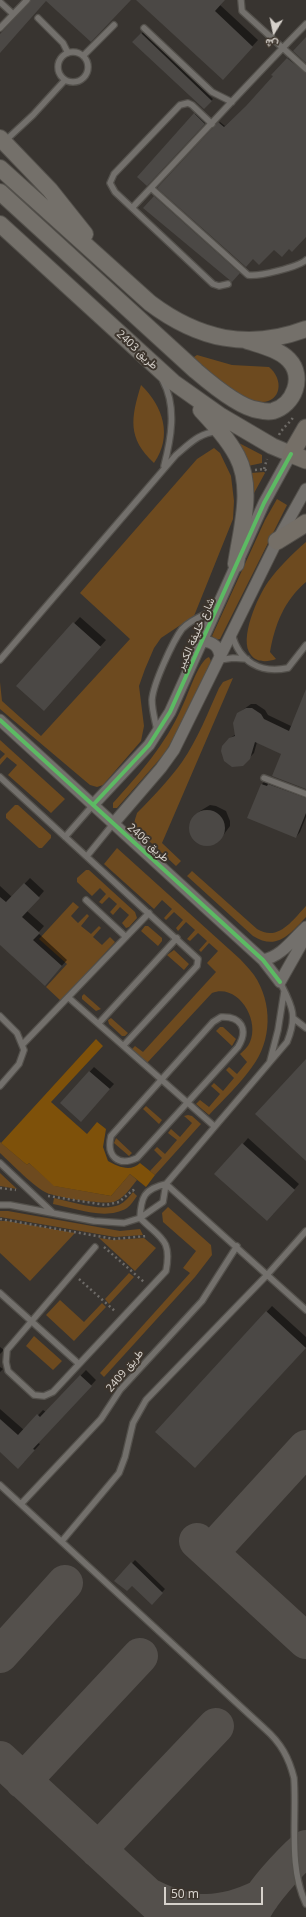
<!DOCTYPE html>
<meta charset="utf-8">
<style>
body{margin:0}
#map{position:relative;width:306px;height:1917px;overflow:hidden;background:#383430;font-family:"Noto Sans",Vazirmatn,sans-serif}
canvas{display:block}
.north{position:absolute;left:254px;top:12px;width:40px;height:40px;-webkit-text-stroke:3px #3c342c;paint-order:stroke;rotate:190deg;font-size:11px;font-weight:700;line-height:16px;text-align:center;color:#d6d1cb}
.north::after{content:'';display:block;margin:auto;width:14px;height:18px;background:#d6d1cb;clip-path:polygon(50% 0,100% 100%,50% 72%,0 100%)}
.scale{position:absolute;left:164px;top:1887px;width:99px;height:18px;box-sizing:border-box;border:2px solid #d6d1cb;border-top:0;padding-left:5px;font-size:12px;line-height:14px;white-space:nowrap;color:#d6d1cb;-webkit-text-stroke:3px #3c342c;paint-order:stroke}
</style>
<div id="map">
<canvas width="306" height="1917"></canvas>
<div class="north">ش</div>
<div class="scale">50 m</div>
</div>
<script>
const c = document.querySelector('canvas').getContext('2d');
c.lineJoin = 'round';
function paint(path, color) { c.fillStyle = color; c.fill(path, 'evenodd'); }
function strokePath(path, color, width, dash) { c.strokeStyle = color; c.lineWidth = width; c.lineCap = dash ? 'butt' : 'round'; c.setLineDash(dash || []); c.stroke(path); }
function drawText(font, color, halo, rows, align = 'center') {
  c.font = font + ' "Noto Sans",Vazirmatn,sans-serif'; c.lineWidth = 4; c.setLineDash([]); c.textBaseline = 'middle'; c.strokeStyle = halo; c.fillStyle = color; for (const [text, x, y, turn = 0] of rows) {
    c.save(); c.translate(x, y); c.rotate((+turn || 0) * Math.PI / 180); c.textAlign = isNaN(turn) ? turn : align; if (halo) c.strokeText(text, 0, 0); c.fillText(text, 0, 0); c.restore();
  }
}
paint(new Path2D(`
 M197,355L232,365L269,367C286,381 280,407 255,401C235,396 211,373 194,360V357Z
 M141,385C163,406 173,436 154,463C127,438 131,418 141,385Z
 M239,443L262,455V463L248,466Z
 M214,448L220,453L231,476L234,501L233,519L194,616L161,638L154,648L145,669L139,686L144,726L141,741L103,785L97,787L90,785L0,709V682L2,701L41,736L130,639L80,593L197,459Z
 M264,472L265,473L253,495L251,473Z
 M277,499L287,505L220,639L216,640L212,636L265,520Z
 M306,542V582C284,601 275,624 270,652L276,659C268,662 257,663 251,655C238,640 258,596 268,582C279,567 292,554 306,542Z
 M209,657L211,661L189,711L165,753L117,808H113V803C140,773 166,744 182,707C188,696 198,661 209,657Z
 M233,678L162,843L181,861L176,866L136,829C133,823 135,820 137,813C153,797 169,780 182,762C198,739 208,712 219,688L223,682Z
 M0,740L65,799L51,813L8,775L17,765L7,757L0,765V759L5,754L0,750Z
 M15,805H18L51,835V838L42,848H39L6,818V814Z
 M117,848L240,959C245,964 250,970 254,975C273,1003 272,1041 252,1067C240,1084 224,1099 209,1115L196,1104L200,1100L209,1107L220,1094L211,1086L214,1083L223,1091L234,1078L226,1070L229,1067L237,1074L247,1062L240,1054C244,1050 248,1047 250,1042C260,1020 238,983 212,993L147,1063L132,1049L135,1046L143,1052L216,972L207,963L218,951L209,943L201,952L199,950L207,941L198,933L190,941L187,939L195,930L186,922L178,931L176,928L183,920L174,912L166,920L164,918L172,909L162,900L154,909L104,864Z
 M86,870H89L135,912L137,918L129,927L126,928L122,923L129,915L120,907L113,915L110,912L117,904L109,897L102,904L99,902L106,894L100,888L92,896L77,882V878Z
 M192,871L257,929C278,942 292,921 306,906V917C290,934 277,951 253,936L187,876Z
 M73,902L79,907L71,916L78,923L87,914L89,916L81,926L91,934L99,926L101,928L93,937L102,945L110,937L115,942L61,1001L46,987L67,964L39,939Z
 M145,926H148L162,938V941L158,946L141,931Z
 M174,950L189,964L184,970L167,955Z
 M84,994L101,1009L96,1011L82,999V996Z
 M111,1018L128,1033L125,1036H122L109,1024L108,1020Z
 M220,1027H223L236,1039L232,1046L216,1031Z
 M146,1106L162,1120L159,1124L143,1109Z
 M188,1115L192,1116L201,1124L155,1175L150,1171L162,1158L154,1150L157,1147L165,1154L177,1140L168,1133L171,1129L180,1137L192,1123L184,1116Z
 M116,1138L132,1153L129,1156L114,1143Z
 M0,1142L27,1165L29,1163L55,1186L111,1196L130,1174L137,1180C131,1187 125,1197 116,1201C107,1206 56,1197 47,1193C35,1188 11,1163 0,1153Z
 M0,1173L17,1189L0,1186Z
 M133,1192L137,1196C134,1200 131,1205 127,1208C106,1221 75,1208 53,1204L54,1198C72,1202 102,1212 119,1205C125,1202 129,1197 133,1192Z
 M168,1207L211,1245L212,1255L195,1277L104,1377L100,1373L190,1273L183,1268L196,1251L163,1222L162,1213Z
 M0,1211H8L120,1231L140,1229L143,1235L115,1237L0,1217Z
 M0,1221H7L75,1233L30,1281L0,1253Z
 M99,1238L113,1240L144,1238L156,1248L135,1271Z
 M129,1273L134,1277L109,1304L105,1299Z
 M60,1300L84,1322L102,1303L106,1307L74,1341L46,1315Z
 M34,1336L62,1361L53,1370L26,1346Z`), '#6d4a1f');
paint(new Path2D(`
 M96,1039L103,1046L51,1102L87,1134L97,1122L106,1129L103,1147L108,1161C118,1167 131,1172 140,1163L155,1175L146,1187L130,1174L111,1196L54,1186L29,1163L27,1165L1,1143Z`), '#7e510a');
paint(new Path2D(`
 M138,0H224L220,5L258,40L228,73Z
 M143,32L213,99L204,108L134,42Z
 M289,57L306,71V236L274,248L158,188L220,122L225,126L247,106L275,76L273,74Z
 M196,113L206,122L147,184L138,177Z
 M156,196L240,272L232,280L145,208Z
 M80,617L106,640L49,704L17,686Z
 M306,698V788L282,754L257,742L254,753L242,765L229,739L236,734L237,714L251,704H256L265,710L268,715L291,726Z
 M266,780L306,793V817L300,832L296,837L262,784Z
 M210,805L216,806L226,811L230,821V826L219,841L215,844L204,845L195,840L190,830V825L195,815L200,811Z
 M30,878L44,891L27,911L44,926L38,933L67,960L50,979L0,944V886L12,897Z
 M94,1067L114,1084L85,1116L61,1103Z
 M248,1138L299,1184L273,1214L243,1144Z
 M272,1306L306,1337V1347L200,1461L156,1432Z
 M0,1347L4,1350L0,1354Z
 M0,1367L3,1369L0,1372Z
 M86,1370L96,1380L38,1443L40,1444L24,1462L0,1451V1409L24,1430L43,1410L46,1412Z
 M135,1560L165,1589L152,1603L132,1585L116,1580Z`), '#0007');
strokePath(new Path2D(`
 M197,1541L306,1641
 M210,1553L306,1448
 M0,1655L65,1583
 M0,1759L171,1917
 M23,1781L140,1656
 M98,1850L216,1726
 M151,1897C191,1917 221,1917 262,1897
 M251,1917C257,1897 290,1862 306,1848`), '#54504c', 36);
paint(new Path2D(`
 M31,0H131L91,42L46,1L0,53V34Z
 M136,0H225L215,11L253,47L223,80Z
 M141,33L212,101L204,109L132,42Z
 M306,37V63L293,51Z
 M287,58L306,73V237L292,252L289,249L282,257L274,250L259,265L253,259L246,267L157,188L218,122L224,127L246,106L273,76L271,75Z
 M194,113L205,124L147,186L137,177Z
 M154,196L240,273L232,282L143,208Z
 M73,622L101,647L44,711L16,686Z
 M306,689V789L272,776L281,754L255,742L250,759L243,766L232,767L224,761L221,751L222,746L229,738L235,736L233,723L237,713L246,708H252L261,714L264,719L289,731Z
 M261,784L267,786L268,784L306,798V813L296,838L247,818Z
 M189 828a18 18 0 1 1 36 0a18 18 0 1 1-36 0Z
 M24,883L40,898L22,917L40,933L33,940L62,966L45,986L0,945V897L6,902Z
 M306,1059V1161L255,1114Z
 M89,1071L110,1089L81,1122L60,1103Z
 M242,1143L295,1190L267,1221L214,1174Z
 M266,1311L306,1348L195,1468L155,1432Z
 M80,1375L92,1386L33,1449L35,1450L18,1469L0,1452V1419L18,1435L37,1414L40,1417Z
 M131,1562L163,1593L152,1605L132,1586L127,1591L114,1581Z`), '#4b4845');
const lane = new Path2D(`
 M241,0L242,11L306,69
 M0,2L13,14
 M38,18L63,43L68,53
 M0,28L27,0
 M144,28L212,92L232,102
 M58 67a15 15 0 1 1 30 0a15 15 0 1 1-30 0Z
 M83,56L114,25
 M212,124L192,105L188,103L180,105L114,174L110,183L115,192L213,284L219,286L228,284
 M5,141L33,115L65,80
 M151,188L248,275C258,277 298,267 306,260
 M132,208C190,147 247,84 306,24
 M163,381C177,407 171,439 164,466
 M232,634C239,662 261,674 288,668L306,645
 M0,660L176,455C188,445 201,431 218,432
 M219,660L233,658L247,659
 M157,730C155,720 152,710 152,700C153,684 173,641 182,629C190,620 204,615 214,610
 M0,777L198,959L197,966L124,1045
 M264,778L306,794
 M65,837L93,805
 M87,856L113,824
 M86,900L126,937
 M69,998L214,1126
 M0,1016L17,1033L24,1050L19,1064L0,1086
 M221,1017C241,1016 249,1029 238,1047L137,1158C118,1167 106,1156 111,1136L213,1022Z
 M293,1018L306,1028
 M99,1023L177,938
 M23,1044L149,913
 M270,1061L278,1030L284,992
 M0,1163L52,1212
 M166,1184L306,1310
 M0,1205H10L94,1221L124,1223L140,1218L163,1202L166,1184
 M95,1247L7,1350L6,1362L8,1371L34,1395L44,1396L53,1392L166,1271C172,1239 161,1239 140,1218C141,1197 144,1189 166,1184L287,1042C298,1015 292,1006 280,982
 M0,1293L79,1364
 M0,1485L265,1729C281,1743 289,1758 294,1778C297,1819 288,1866 306,1904
 M21,1504L101,1419L120,1390L202,1301L237,1246
 M62,1541L119,1473L125,1457L133,1423L146,1400L267,1275L306,1231`);
const street = new Path2D(`
 M203,641C213,642 219,646 220,657
 M0,720L263,960L280,982
 M93,805L149,745L170,712L264,503L291,454
 M113,824L161,768L174,750L277,541L306,489
 M263,960C282,956 292,940 306,927
 M280,982L306,936`);
const secondary = new Path2D(`
 M0,138L50,190L85,234
 M0,168L150,303C198,339 248,351 306,329
 M0,192L196,371C210,383 240,408 258,410C262,411 269,412 273,411C294,405 305,377 289,360C279,349 259,345 245,340
 M0,224L173,382L221,416L272,446L291,454
 M201,410C214,424 228,439 237,456C254,488 241,530 236,564`);
const primary = new Path2D(`
 M291,454L306,428
 M291,454L306,460
 M277,541L306,523`);
strokePath(lane, '#53504b', 8);
strokePath(street, '#53504b', 13);
strokePath(secondary, '#53504b', 18);
strokePath(primary, '#53504b', 19);
strokePath(new Path2D(`
 M279,435C283,427 290,423 294,416
 M264,469L267,459
 M255,470L264,469L269,472
 M0,1188L16,1190
 M48,1196L106,1205L119,1202L133,1190L136,1193
 M0,1219L114,1239L147,1236
 M104,1247L144,1282
 M79,1279L116,1312`), '#6d6a66', 2.5, [2, 3]);
strokePath(lane, '#73706c', 5.5);
strokePath(street, '#73706c', 11);
strokePath(secondary, '#74706a', 16);
strokePath(primary, '#756f67', 17);
strokePath(new Path2D(`
 M0,720L263,960L280,982
 M93,805L149,745L170,712L264,503L291,454`), '#5cba63', 4);
drawText('11px', '#d6d1cb', '#3c342c', [
 ["طريق 2403",137,350,43],
 ["شارع خليفة الكبير",196,634,-66],
 ["طريق 2406",148,843,42],
 ["طريق 2409",125,1371,-50]
]);
</script>
